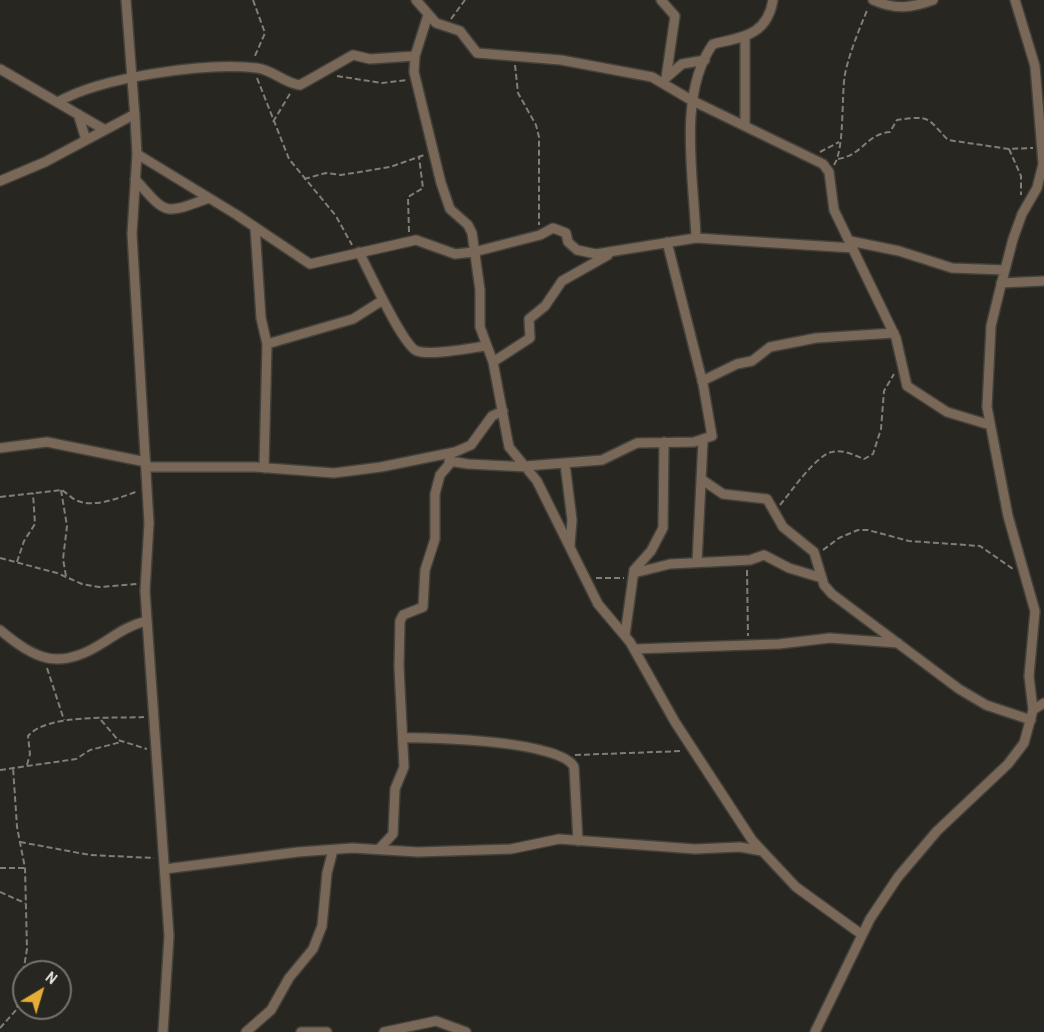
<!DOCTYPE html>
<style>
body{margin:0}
#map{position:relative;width:1044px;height:1032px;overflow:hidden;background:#282620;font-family:"Archivo Narrow",sans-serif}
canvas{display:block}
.north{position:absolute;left:12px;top:960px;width:60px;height:60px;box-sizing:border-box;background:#282620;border:2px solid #75746e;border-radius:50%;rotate:38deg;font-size:16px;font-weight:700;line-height:24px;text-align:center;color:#e9e8e4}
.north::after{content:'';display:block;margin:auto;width:21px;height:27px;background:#e5ad35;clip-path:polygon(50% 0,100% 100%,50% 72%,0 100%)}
</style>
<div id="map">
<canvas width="1044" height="1032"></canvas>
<div class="north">N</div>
</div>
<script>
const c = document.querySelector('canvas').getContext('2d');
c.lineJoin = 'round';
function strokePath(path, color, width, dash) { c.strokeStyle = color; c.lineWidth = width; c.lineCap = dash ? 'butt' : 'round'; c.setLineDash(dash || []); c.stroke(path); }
const minor = new Path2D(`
 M126,0L135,118L137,154L132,234L149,523L145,591L169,936L163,1032
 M416,0L436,23L460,31L477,53L561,60L652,77L691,100L823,164L829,172L834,210L896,338L907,386L947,412L990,425
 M661,0L675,16L666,78
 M873,0C895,10 911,8 933,0
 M428,15L415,56L414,72L441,183L450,209L468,225L472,233L480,290V327L493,362L509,447L537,481L598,604L630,642L675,722L752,840L796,887L861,934
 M0,69L105,130
 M667,77L682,64L705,60
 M58,102C101,77 207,62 257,68C273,70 284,83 300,85L353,55L370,59L415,56
 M78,114L86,140
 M745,126V38
 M137,154L237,215L310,264L416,240L455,254L474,252L540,235L553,228L566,233L568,242L577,250L596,254L696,238L853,248
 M135,179C167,215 163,215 209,198
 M0,181L45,162L135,114
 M255,227L261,318L267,344L264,468
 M696,238C694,179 677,94 713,44C742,37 767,36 773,0
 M850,241L899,251L952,268L1005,270
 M359,252C368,269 403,346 417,351C432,356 469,348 486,346
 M1001,283L1044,281
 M267,344L353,319L383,300
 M493,362L530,338L529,319L545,306L562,281L608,255
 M702,381L737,364L752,361L770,347L816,338L894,333
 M0,448L47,442L146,462
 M449,461L468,464L527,467
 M565,464L572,520L570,545
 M526,466L602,460L637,443L694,442L712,436L703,384L667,242
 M146,467H255L334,473L381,467L455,452L471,445L492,416L503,411
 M701,479L723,494L767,499L783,527L814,552L824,585L832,594L959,689L986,705L1031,720
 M697,562L703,441
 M634,573L670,564L750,560L764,555L789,568L822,578
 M0,630C35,659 58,671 101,644C117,634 127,626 146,621
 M625,635L634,570L651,551L663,528L664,442
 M634,649L779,644L830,638L898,643
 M1033,710L1044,703
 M403,738C431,737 562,741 574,767L578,841
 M379,849L393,834L395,789L404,767L399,667L400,621L403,615L423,607L425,570L435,539V494L440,475L452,461
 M165,869L298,852L352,848L418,852L511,849L559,839L695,849L740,847L762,851
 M246,1032L271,1010L289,978L313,949L322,926L327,873L333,850
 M301,1032H327
 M384,1032L436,1021L466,1032
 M815,1032L870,919L898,877L937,831L1008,764L1024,743L1033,710L1029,676L1035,611L1008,516L987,407L991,326L999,293L1013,239L1022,214L1037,188L1043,164L1035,66L1015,0`);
strokePath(minor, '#43413b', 12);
strokePath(new Path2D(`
 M253,0L265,33L254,58
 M451,19L465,0
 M515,65L518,93L536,125L539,137V225
 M337,76L382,83L408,80
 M257,78L289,159L336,216L352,245
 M273,122L291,92
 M1009,149L1021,176V195
 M820,152L839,142
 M838,159C863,155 866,134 890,132L897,120C931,115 927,118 948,140L1009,149L1033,148
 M834,165C845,148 841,97 845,74C850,51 859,30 868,8
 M304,179L326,173L341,175L390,167L424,155
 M409,232L408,197L423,188L419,157
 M61,490L67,526L63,559L66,576
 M0,497L62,490C67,493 72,499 78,501C95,508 122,497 138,491
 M780,505C791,492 816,455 832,452C842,449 854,455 864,459L873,454L881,429L884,391L894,374
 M823,550L839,538L858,530H868L909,541L980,546L1013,569
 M0,558L57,573L82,584L99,587L137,584
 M17,562L24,541L35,524L33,493
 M747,570L748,636
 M596,578H624
 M47,668L64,720
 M101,720L118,740L147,749
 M575,755L683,751
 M27,765L30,754L28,736C48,713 114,719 144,717
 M0,770L76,759L90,750L121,742
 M20,842L90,855L154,858
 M0,868H25
 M0,892L25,903
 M0,1028L17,1009L27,949L25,868L17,827L13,767`), '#807e79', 2, [6, 3]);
strokePath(minor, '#796858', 9);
</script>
